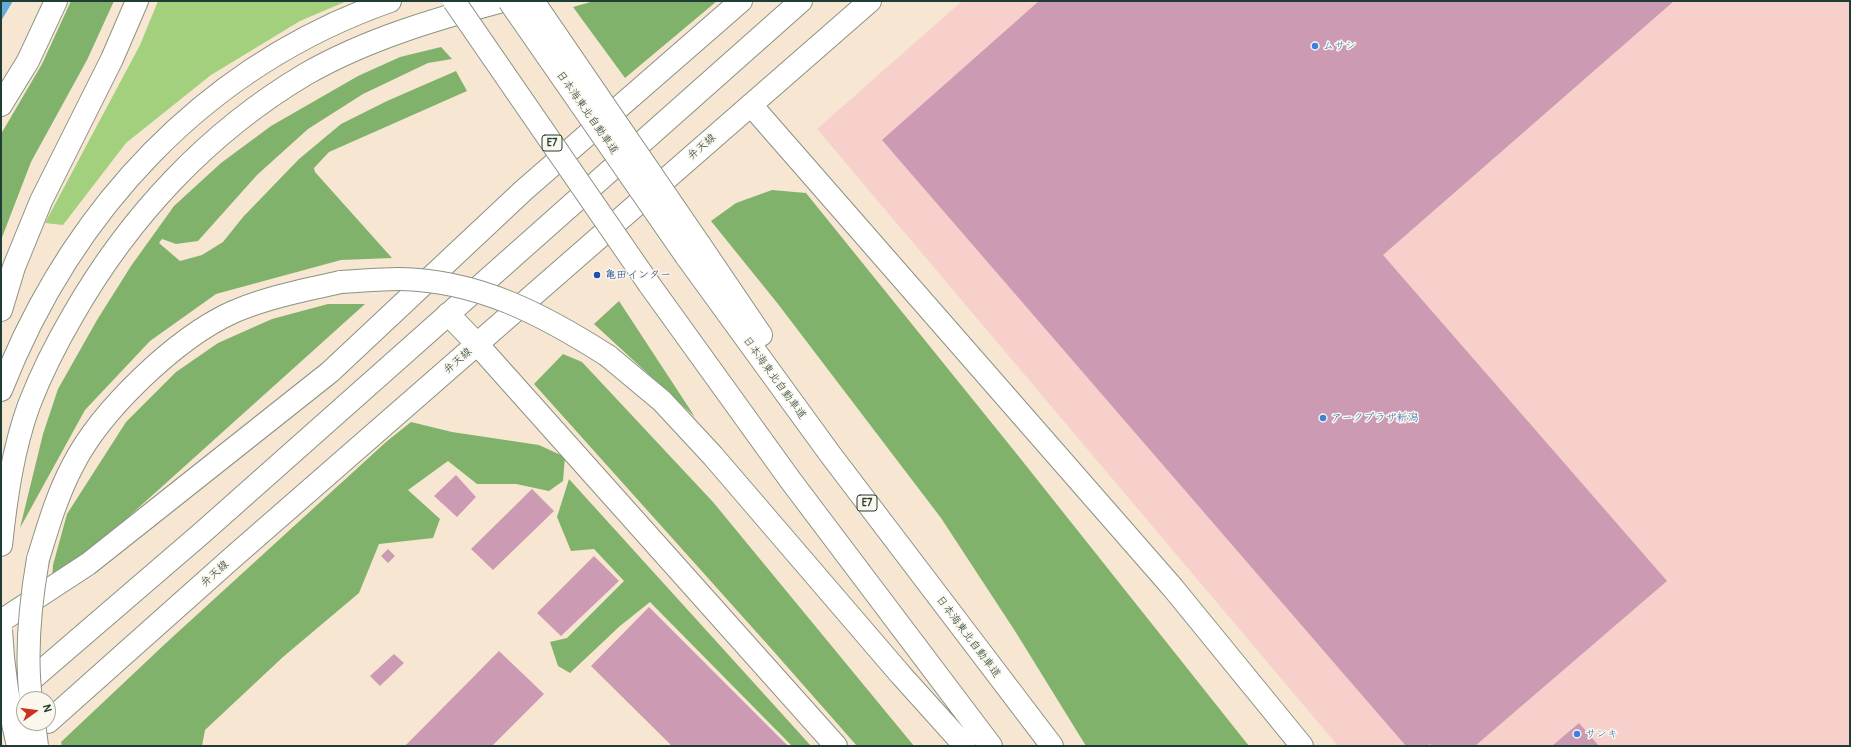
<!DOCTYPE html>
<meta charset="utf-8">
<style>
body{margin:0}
#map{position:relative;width:1851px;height:747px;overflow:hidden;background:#f7e7d2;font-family:Pangolin,sans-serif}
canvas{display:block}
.frame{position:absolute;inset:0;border:2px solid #1f3d34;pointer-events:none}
.north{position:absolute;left:16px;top:691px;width:40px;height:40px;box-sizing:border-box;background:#fbf7ec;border:1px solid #a3ada2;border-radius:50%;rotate:76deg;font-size:11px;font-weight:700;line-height:16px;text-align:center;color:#1f3d34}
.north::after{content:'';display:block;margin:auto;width:14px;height:18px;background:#c8321e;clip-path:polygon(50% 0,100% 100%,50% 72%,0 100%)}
</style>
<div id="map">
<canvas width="1851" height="747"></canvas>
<div class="frame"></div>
<div class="north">N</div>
</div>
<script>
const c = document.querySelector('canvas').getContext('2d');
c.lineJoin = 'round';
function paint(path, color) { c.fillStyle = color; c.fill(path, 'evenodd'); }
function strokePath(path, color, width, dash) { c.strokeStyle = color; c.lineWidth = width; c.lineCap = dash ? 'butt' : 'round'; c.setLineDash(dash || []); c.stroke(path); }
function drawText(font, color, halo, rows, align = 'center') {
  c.font = font + ' Pangolin,"Klee One",sans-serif'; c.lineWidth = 3; c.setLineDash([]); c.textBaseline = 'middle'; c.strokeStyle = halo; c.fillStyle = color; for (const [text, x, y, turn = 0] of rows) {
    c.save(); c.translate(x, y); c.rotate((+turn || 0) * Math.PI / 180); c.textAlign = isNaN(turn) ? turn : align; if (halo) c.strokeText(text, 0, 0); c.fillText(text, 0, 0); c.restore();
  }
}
paint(new Path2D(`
 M962,1H1850V746H1338L817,129Z`), '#f7d0cc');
paint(new Path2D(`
 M158,1H347L300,21L211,75L126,143L63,225L45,223L140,45Z`), '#a2d07d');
paint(new Path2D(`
 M71,1H114L87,60L31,162L1,240V134L42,64Z
 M594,1H717L625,78L573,7Z
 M441,47L452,59L428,63L363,94L308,129L257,175L198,241L176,244L162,239L159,243L180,261L202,255L223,242L243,217L299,159L341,124L387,101L456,71L467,91L329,152L314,168L315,172L392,258L341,260L216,294L150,341L85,410L20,528L43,434L58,389L97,320L131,266L174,206L221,163L271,126L358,76L400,57Z
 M772,190L806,193L1016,453L1249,746H1086L1015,631L941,518L778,304L711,221L736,203Z
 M619,301L695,417L594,324Z
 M328,304H365L116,528L52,580L53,565L67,514L126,422L176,372L218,343L272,319Z
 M563,354L582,362L713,502L914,746H857L768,645L534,384Z
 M411,422L452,432L539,445L565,457L563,481L549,491L516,484H477L448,461L408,490L440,519L433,538L379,544L359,593L283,657L205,730L202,746H62L61,742L166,643L386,442Z
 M569,479L793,726L811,746H792L650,602L620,626L570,673L558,666L550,642L567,638L624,581L594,549L571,551L557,517Z`), '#81b26c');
paint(new Path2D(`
 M1,1H13L1,21Z`), '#62aedb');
paint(new Path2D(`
 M1039,1H1674L1383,255L1667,581L1475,746H1432L1430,744L1428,746H1406L882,140Z
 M456,475L476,497L457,517L434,496Z
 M532,489L554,511L493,570L471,549Z
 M388,549L395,556L388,563L381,556Z
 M594,556L619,581L561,636L537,613Z
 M649,607L788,746H672L591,666Z
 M499,651L544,694L492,746H405Z
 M394,654L404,663L380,686L370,676Z
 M1579,723L1599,746H1552Z`), '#cc9ab2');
const minor = new Path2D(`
 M1,105L28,61L56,1
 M751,105L1173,588L1302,746
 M1,621L88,564L330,372L524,190L741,1`);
const tertiary = new Path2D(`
 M17,692L203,532L801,1
 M48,722L232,558L870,1`);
const motorway = new Path2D(`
 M700,245L761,335
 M686,256L830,454L1052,746
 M649,284L791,481L991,746
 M1,310L14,267L41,201L112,59L137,1
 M448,314L477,344L836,746
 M608,356L662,401L713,456L901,675L965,746
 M1,390C72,209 205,66 390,1
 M1,545C6,498 13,449 29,405C41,374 56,344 73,315C129,217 208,132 306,74C367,39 436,19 503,1
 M38,559C48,527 57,495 73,465C101,410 176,338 233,312C268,297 305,290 341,282`);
strokePath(minor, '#8b9283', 24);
strokePath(tertiary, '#8b9283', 24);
strokePath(motorway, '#8b9283', 24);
strokePath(minor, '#fff', 22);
strokePath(tertiary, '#fff', 22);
strokePath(motorway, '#fff', 22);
const motorwayBridge = new Path2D(`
 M454,1L649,284
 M509,1L686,256
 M533,1L700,245
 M341,282C360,281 380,279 399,279C478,280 544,315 608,356
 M1,630C3,670 9,708 18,746
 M31,699C25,652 30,605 38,559
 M34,723L37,746`);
strokePath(motorwayBridge, '#8b9283', 24, []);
strokePath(motorwayBridge, '#fff', 22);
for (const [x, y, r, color] of [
 [1315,46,4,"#3f7fe0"],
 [597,275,4,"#1a4fb4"],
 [1323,418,4,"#3f7fe0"],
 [1577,734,4,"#3f7fe0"]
]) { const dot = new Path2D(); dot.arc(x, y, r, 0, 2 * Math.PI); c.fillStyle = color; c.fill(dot); strokePath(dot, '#fbf7ec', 1.5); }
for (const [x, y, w] of [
 [552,143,20],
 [867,503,20]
]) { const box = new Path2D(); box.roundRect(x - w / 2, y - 8, w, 16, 3); c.fillStyle = '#fbf7ec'; c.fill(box); strokePath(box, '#1f3d34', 1); }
drawText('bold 10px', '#1f3d34', null, [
 ["E7",552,143],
 ["E7",867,503]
]);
drawText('11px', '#366cbe', '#fbf7ec', [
 ["ムサシ",1323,46],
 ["アークプラザ新潟",1331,418],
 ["サンキ",1585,734]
], 'left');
drawText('11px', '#1f3d34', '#fbf7ec', [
 ["日本海東北自動車道",587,113,55],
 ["弁天線",702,147,-41],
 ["弁天線",458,361,-41],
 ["日本海東北自動車道",774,378,54],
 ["弁天線",215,574,-42],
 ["日本海東北自動車道",968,637,53]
]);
drawText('11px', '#164399', '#fbf7ec', [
 ["亀田インター",605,275]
], 'left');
</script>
